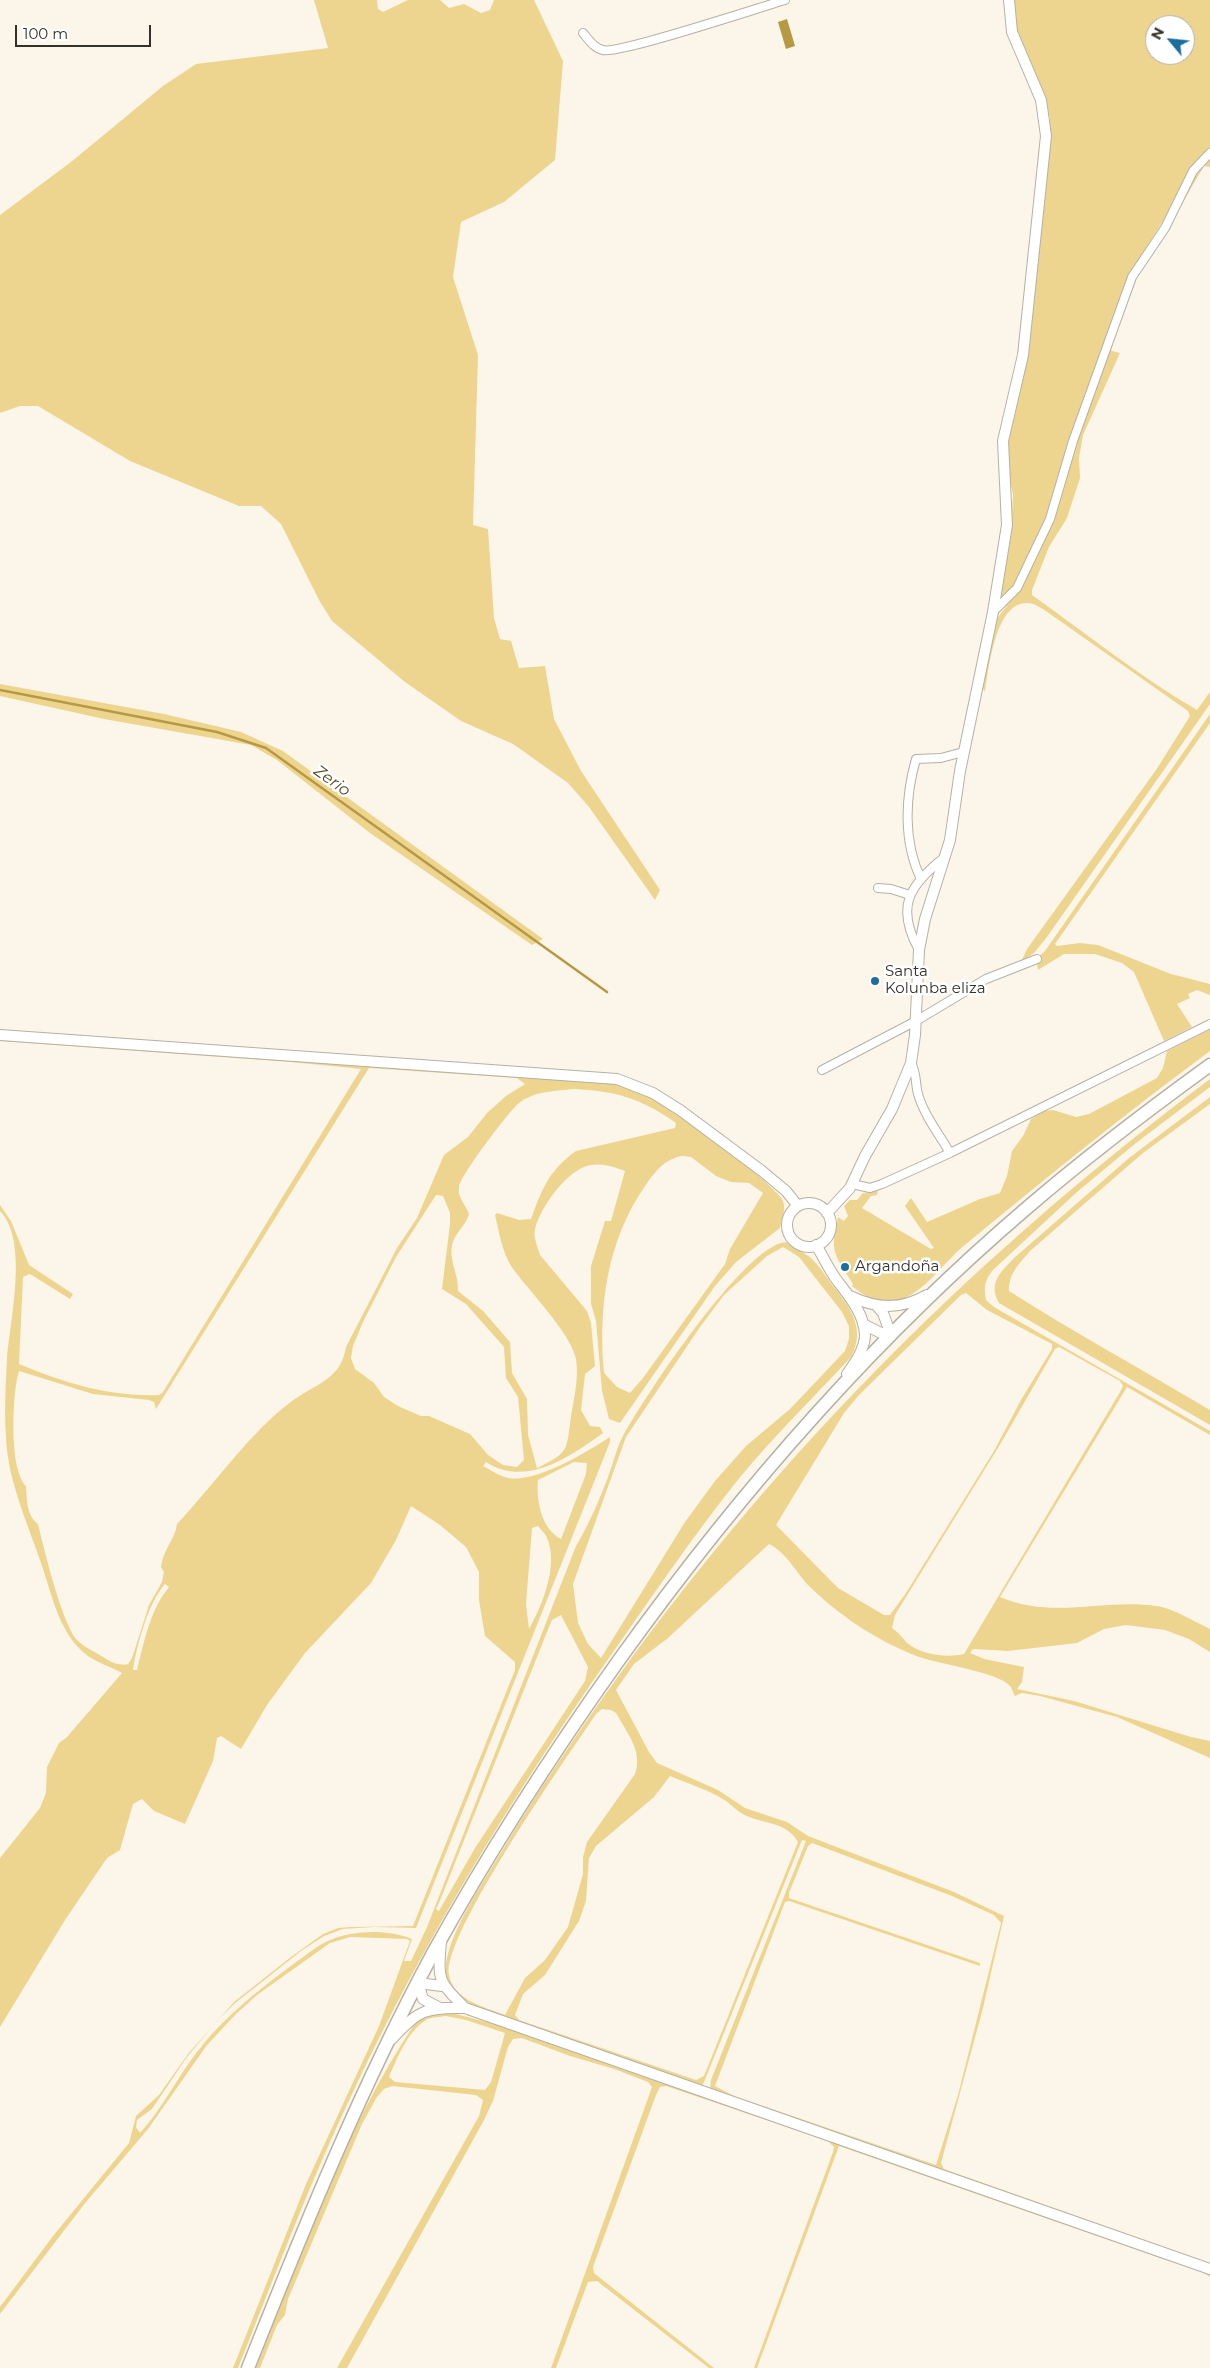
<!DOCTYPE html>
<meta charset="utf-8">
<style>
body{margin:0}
#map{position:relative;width:1210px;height:2368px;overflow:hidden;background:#fbf6e9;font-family:Montserrat,sans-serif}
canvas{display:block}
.north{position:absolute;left:1145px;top:15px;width:50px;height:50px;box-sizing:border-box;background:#fff;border:1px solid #adadab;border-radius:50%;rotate:298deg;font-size:14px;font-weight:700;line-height:20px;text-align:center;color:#33312c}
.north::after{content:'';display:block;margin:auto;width:18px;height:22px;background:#1c6e9f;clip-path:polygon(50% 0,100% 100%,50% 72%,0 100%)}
.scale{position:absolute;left:15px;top:25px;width:136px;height:22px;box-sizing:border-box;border:2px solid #33312c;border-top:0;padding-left:6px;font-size:15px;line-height:18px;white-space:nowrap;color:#33312c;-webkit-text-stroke:4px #fff;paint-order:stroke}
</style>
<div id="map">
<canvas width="1210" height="2368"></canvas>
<div class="north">N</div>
<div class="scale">100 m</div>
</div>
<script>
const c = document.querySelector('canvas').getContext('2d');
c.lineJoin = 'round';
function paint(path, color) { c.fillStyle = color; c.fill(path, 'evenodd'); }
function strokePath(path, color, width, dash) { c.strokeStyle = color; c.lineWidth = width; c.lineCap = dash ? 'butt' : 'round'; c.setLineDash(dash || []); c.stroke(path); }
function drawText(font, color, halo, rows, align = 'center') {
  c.font = font + ' Montserrat,sans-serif'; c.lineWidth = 5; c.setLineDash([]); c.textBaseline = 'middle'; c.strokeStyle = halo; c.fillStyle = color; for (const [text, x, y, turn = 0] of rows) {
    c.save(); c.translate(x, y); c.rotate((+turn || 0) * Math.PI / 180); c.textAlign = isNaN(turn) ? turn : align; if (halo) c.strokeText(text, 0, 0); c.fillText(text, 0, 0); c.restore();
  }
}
paint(new Path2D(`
 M314,0H377L378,9L383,12L408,0H440L449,8L464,4L481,13L490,10L494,0H534L563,61L555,160L504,202L461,222L453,277L478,355L473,525L488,529L494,618L500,639L511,641L519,668L545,666L554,719L581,771L660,890L655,900L589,807L568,783L513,744L461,721L405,682L332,621L319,600L281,524L261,506H239L130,461L38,406H20L0,413V215L71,162L163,86L196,64L328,48Z
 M1013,0H1210V167L1204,166L1183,202L1173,201C1162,228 1142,249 1130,276C1120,298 1113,321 1105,344C1091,381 1077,419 1064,458C1049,503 1034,572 999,605L1011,536L1013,495L1006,460L1009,429L1050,140V118L1041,87L1021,45L1014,20ZM1155,25H1185V55H1155Z
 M1109,350L1120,353L1083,435L1079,458L1080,478L1067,518L1049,547L1032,590V595C1087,634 1139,676 1197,710L1210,692V704L1047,937L1034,953L1021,962L1027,949L1156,770L1190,716L1188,711L1043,609C1039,607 1033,603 1028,603C995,601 989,669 985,692L982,687L995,621L1019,590L1037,558L1053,519L1083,420Z
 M0,684L164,714L241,732L283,751L543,939L532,945L370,833L277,760L251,745L104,719L0,696Z
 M1210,714V723L1055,944L1057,946L1080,943L1098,945L1171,974L1210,984V995L1197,990L1188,994L1190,998L1177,1004L1192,1027L1164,1041L1134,972L1122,963L1095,954H1064L1038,970L1037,963L1034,961L1045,951Z
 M1210,1029V1051C1126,1113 1046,1178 966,1244C943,1262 926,1293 896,1301C877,1306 866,1297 852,1286L853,1284C835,1255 829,1252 838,1217L844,1221L848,1216L844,1206L850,1200H857L863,1193L878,1191L877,1195L871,1196L862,1208L931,1249L934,1248L905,1206L911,1198L927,1222L980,1199L1000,1193L1007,1176L1012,1151L1023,1136L1031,1119L1044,1111L1053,1110L1076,1117L1089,1114L1157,1078L1163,1068L1167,1051Z
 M0,1038L614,1082C629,1088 646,1093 660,1101C677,1111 780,1188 783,1201C786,1210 782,1219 780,1228L736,1262L715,1286L620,1423L609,1419L602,1391L596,1321L591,1304V1266L605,1221H611L625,1171C615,1167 602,1163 591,1165C568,1168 540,1208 535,1229C533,1237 538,1248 540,1255L587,1311L591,1323L595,1366L585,1374L581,1410L590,1426L600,1427L603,1433C570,1457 525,1488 486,1462L483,1466C491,1470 499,1476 508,1478C536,1483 587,1452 610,1437V1442L416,1928L374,1927L343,1929L324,1936L301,1951L234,2004L217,2021L187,2057L152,2109L137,2120L136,2127L140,2133C162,2109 177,2078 197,2052C224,2017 257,1991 292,1965C304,1957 317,1945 330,1940C353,1930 389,1929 412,1939L404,1961H411L427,1927L576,1546C589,1524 599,1501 608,1477C613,1464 616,1450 622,1438C642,1400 745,1244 786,1242C794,1249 805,1252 812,1259C820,1267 827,1278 834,1287C851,1309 866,1329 851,1357C814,1397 776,1434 741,1476C695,1533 654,1594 611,1655C514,1794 425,1938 353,2092C310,2182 275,2275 238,2368H233L306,2184L379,2026L410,1941L407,1939L350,1937L330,1943L257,1995L236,2014L207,2045L148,2129L86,2202L0,2314V2307L53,2236L129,2143L136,2116L159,2095L188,2054L234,2002L291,1957L323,1934L338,1928L350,1927L413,1926L515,1670V1662L485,1636L479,1600V1572L466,1547L440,1525L411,1506L396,1540L371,1583L305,1653L267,1705L241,1749L221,1736L217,1738L213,1761L185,1824L154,1811L142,1799L133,1804L120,1850L107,1858L65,1920L0,2027V1858L40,1808L46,1793L47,1767L59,1743L67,1737L122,1673C111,1667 98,1663 88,1656C59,1635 52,1594 41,1563C30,1532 17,1500 10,1469C3,1434 5,1394 7,1359C10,1320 29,1241 0,1211V1205L11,1221L29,1265L73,1294L70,1299L30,1274L23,1277L19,1364C65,1383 109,1397 159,1395L163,1392L361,1069L291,1062L0,1041ZM369,1068L517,1078L525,1084L506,1096L487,1113L468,1137L444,1155L417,1218L397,1248L346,1347C341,1380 315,1384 292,1401C251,1431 213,1486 177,1524C175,1540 163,1549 161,1567L164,1572L162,1582L149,1605L132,1658L128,1664C118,1666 111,1662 103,1657C95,1652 84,1647 77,1640C62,1623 44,1549 38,1524C26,1515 27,1499 26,1486C9,1470 12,1393 19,1371L93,1394L149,1400L154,1402L156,1409ZM574,1089C615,1091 641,1098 676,1123L675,1128L576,1151C549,1170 542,1189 531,1219L519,1220L497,1213L495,1215C499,1232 502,1251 511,1266C527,1289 571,1333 576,1359C579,1378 574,1398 571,1416C566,1451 570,1452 537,1468L528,1435L527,1399L512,1373L510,1342L483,1311L458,1291C459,1275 449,1262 452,1245C455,1232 466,1226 469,1214C466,1205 457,1197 459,1187C460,1176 509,1111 519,1103C534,1091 556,1091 574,1089ZM682,1156L691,1157L716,1176L731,1182L749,1183L763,1193L730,1249L725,1264L643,1378L630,1393L617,1387L604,1373C598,1307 607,1241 645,1186C656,1171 663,1160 682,1156ZM436,1195L443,1196L450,1213V1224L442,1289L466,1304L504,1347L506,1378L518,1397L524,1460L517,1467L503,1465L488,1455L470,1434L429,1416H421L398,1406L384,1397L374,1383L355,1369L351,1358L353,1346L363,1322L396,1257ZM783,1247L799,1257L842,1312L849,1326V1339L845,1351L790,1409L746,1446L715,1481L685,1522L601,1658L588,1644L578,1623L573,1584L626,1437L700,1327L724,1295L767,1256ZM574,1462L587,1463L586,1474L561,1539C541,1529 536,1499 538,1480ZM538,1526C541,1530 546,1534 547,1538C559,1565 542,1606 529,1629L526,1604L532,1528ZM165,1584L169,1587C150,1610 144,1642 137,1670H133C137,1645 148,1603 165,1584ZM561,1615L588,1667L585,1681L475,1848L439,1911L436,1909L439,1903L547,1632L552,1620Z
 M1210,1079V1087L1136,1143L1077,1192L993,1270C984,1281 984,1287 986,1300L994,1307L1210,1431V1435L1127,1387L1000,1597C1055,1620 1101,1598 1157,1606C1175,1609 1193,1621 1210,1629V1652L1189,1639L1165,1630L1126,1625L1104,1629L1077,1643L1008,1651L973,1649L970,1653L984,1659L1024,1667L1022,1682L1017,1689L1074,1701L1191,1737L1210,1741V1758L1117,1717L1040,1696L1022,1693L1015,1696C1013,1693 1012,1688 1010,1686C998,1672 939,1664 919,1657C879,1642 838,1615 808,1585C795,1571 787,1553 769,1544L668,1638L634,1664L616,1690L649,1752L657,1763L718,1790L745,1808L787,1822L808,1836L954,1892L1004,1916L983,2008L941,2163L944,2169L1210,2263V2265L710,2089L711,2080L806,1841L802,1840L702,2087C651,2069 599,2051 548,2033C521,2024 482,2014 459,1996C453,1992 449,1985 447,1978C438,1947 485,1880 502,1851C537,1792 577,1734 617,1678C785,1445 980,1252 1210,1079ZM966,1293L987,1310L1052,1344V1349L1021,1400L994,1451L906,1593L890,1615H884L838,1588L776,1525L844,1413L859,1395L961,1295ZM1059,1347L1120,1381L1123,1386L1120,1392L964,1654C946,1658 921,1655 906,1642C902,1637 898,1632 892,1628L895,1615L1001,1443L1055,1349ZM602,1709L611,1710L616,1713C627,1733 643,1751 635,1774L587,1842L583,1857V1874L568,1927L545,1960L525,1978L505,2015C485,2007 453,2000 449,1975C441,1937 569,1754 596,1714ZM670,1776C689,1784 709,1790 726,1801C732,1805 736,1810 741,1813C761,1825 786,1820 798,1842L704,2076L696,2080L519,2020L515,2015L523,1994L545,1975L579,1921L586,1901L589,1858L596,1846L654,1797ZM812,1843L952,1896L994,1915L1001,1923L958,2095L936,2165L734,2096L715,2086L785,1902L789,1901L980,1966V1963L789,1898V1893L808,1846Z
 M1210,1097V1104L1143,1153L1030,1251C1020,1263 1008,1274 1009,1291C1075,1333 1143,1370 1210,1410V1425L999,1303C988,1283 1000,1273 1014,1258L1129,1158Z
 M438,2012H448L510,2028L1210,2273V2277L1198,2269L1163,2259L839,2146L757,2368H754L833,2152L834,2147L828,2141L666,2086L660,2087L656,2095L593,2267L594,2273L714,2368H709L597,2281L588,2282L556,2368H551L652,2087L648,2082L614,2069L570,2056L522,2038L513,2039L508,2047L493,2101L483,2122L347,2368H337L479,2116L483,2100L476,2095L392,2086L384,2089L377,2097L362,2124L288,2299L285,2315L277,2325L260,2368H256C302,2251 344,2130 414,2025L425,2017ZM446,2016L466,2020L505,2033L491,2082L485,2090L395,2082L389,2077C397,2058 408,2031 426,2020C431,2017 440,2017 446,2016Z`), '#eed58f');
paint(new Path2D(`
 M787,19L795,46L786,49L778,22Z`), '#b69942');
strokePath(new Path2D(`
 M0,690L217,732L266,748L607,992`), '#b69942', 2.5);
const minor = new Path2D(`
 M583,33C589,40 594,48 603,50C616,55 761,7 785,0
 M993,612L1017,588L1050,519L1073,441L1132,277L1165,228L1193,171L1210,153
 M921,879C903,842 905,797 916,759L941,758L963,752
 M878,888L891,889L910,895
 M919,950C895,907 909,885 945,857
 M911,1063C917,1073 915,1083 918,1094C924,1115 939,1134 950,1153
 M822,1070L916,1021L986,979L1037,959
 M852,1184L870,1188L882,1184L950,1153L1210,1024`);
const tertiary = new Path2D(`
 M0,1035L617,1079L653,1093L680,1110L762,1171L786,1191L798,1206
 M787 1225a22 22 0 1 1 44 0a22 22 0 1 1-44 0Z
 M827,1213L850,1188L865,1156L892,1109L911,1063L915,1035L919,950L925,919L950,840L960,771L993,612L1007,525L1003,441L1023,355L1046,136L1041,100L1012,32L1009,0
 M816,1245C823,1256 828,1268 836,1279C848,1295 865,1314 865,1336C864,1350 855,1363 847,1374
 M850,1296C877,1309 900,1310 927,1295
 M863,1324L881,1333L891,1335L883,1313L877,1306
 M441,1941C438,1980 437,1980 465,2008
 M438,2007L423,1999L418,1983L442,1986
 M392,2039C418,2010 426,2007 465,2008L1210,2269`);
const primary = new Path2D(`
 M248,2368C304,2227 361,2087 433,1953C489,1852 552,1754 619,1660C738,1494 872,1340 1028,1207C1086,1157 1148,1110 1210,1065`);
strokePath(minor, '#b5b1a5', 10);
strokePath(tertiary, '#b5b1a5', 12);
strokePath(primary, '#b5b1a5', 15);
strokePath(minor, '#fff', 8);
strokePath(tertiary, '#fff', 10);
strokePath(primary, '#fff', 12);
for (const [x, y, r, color] of [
 [875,981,5,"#1c6e9f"],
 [845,1267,5,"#1c6e9f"]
]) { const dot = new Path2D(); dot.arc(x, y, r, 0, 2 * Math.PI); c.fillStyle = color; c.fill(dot); strokePath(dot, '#fff', 2); }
drawText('15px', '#33312c', '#fff', [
 ["Santa",885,972],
 ["Kolunba eliza",885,989],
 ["Argandoña",855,1267]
], 'left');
drawText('italic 16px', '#524621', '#fff', [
 ["Zerio",332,781,36]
]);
</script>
